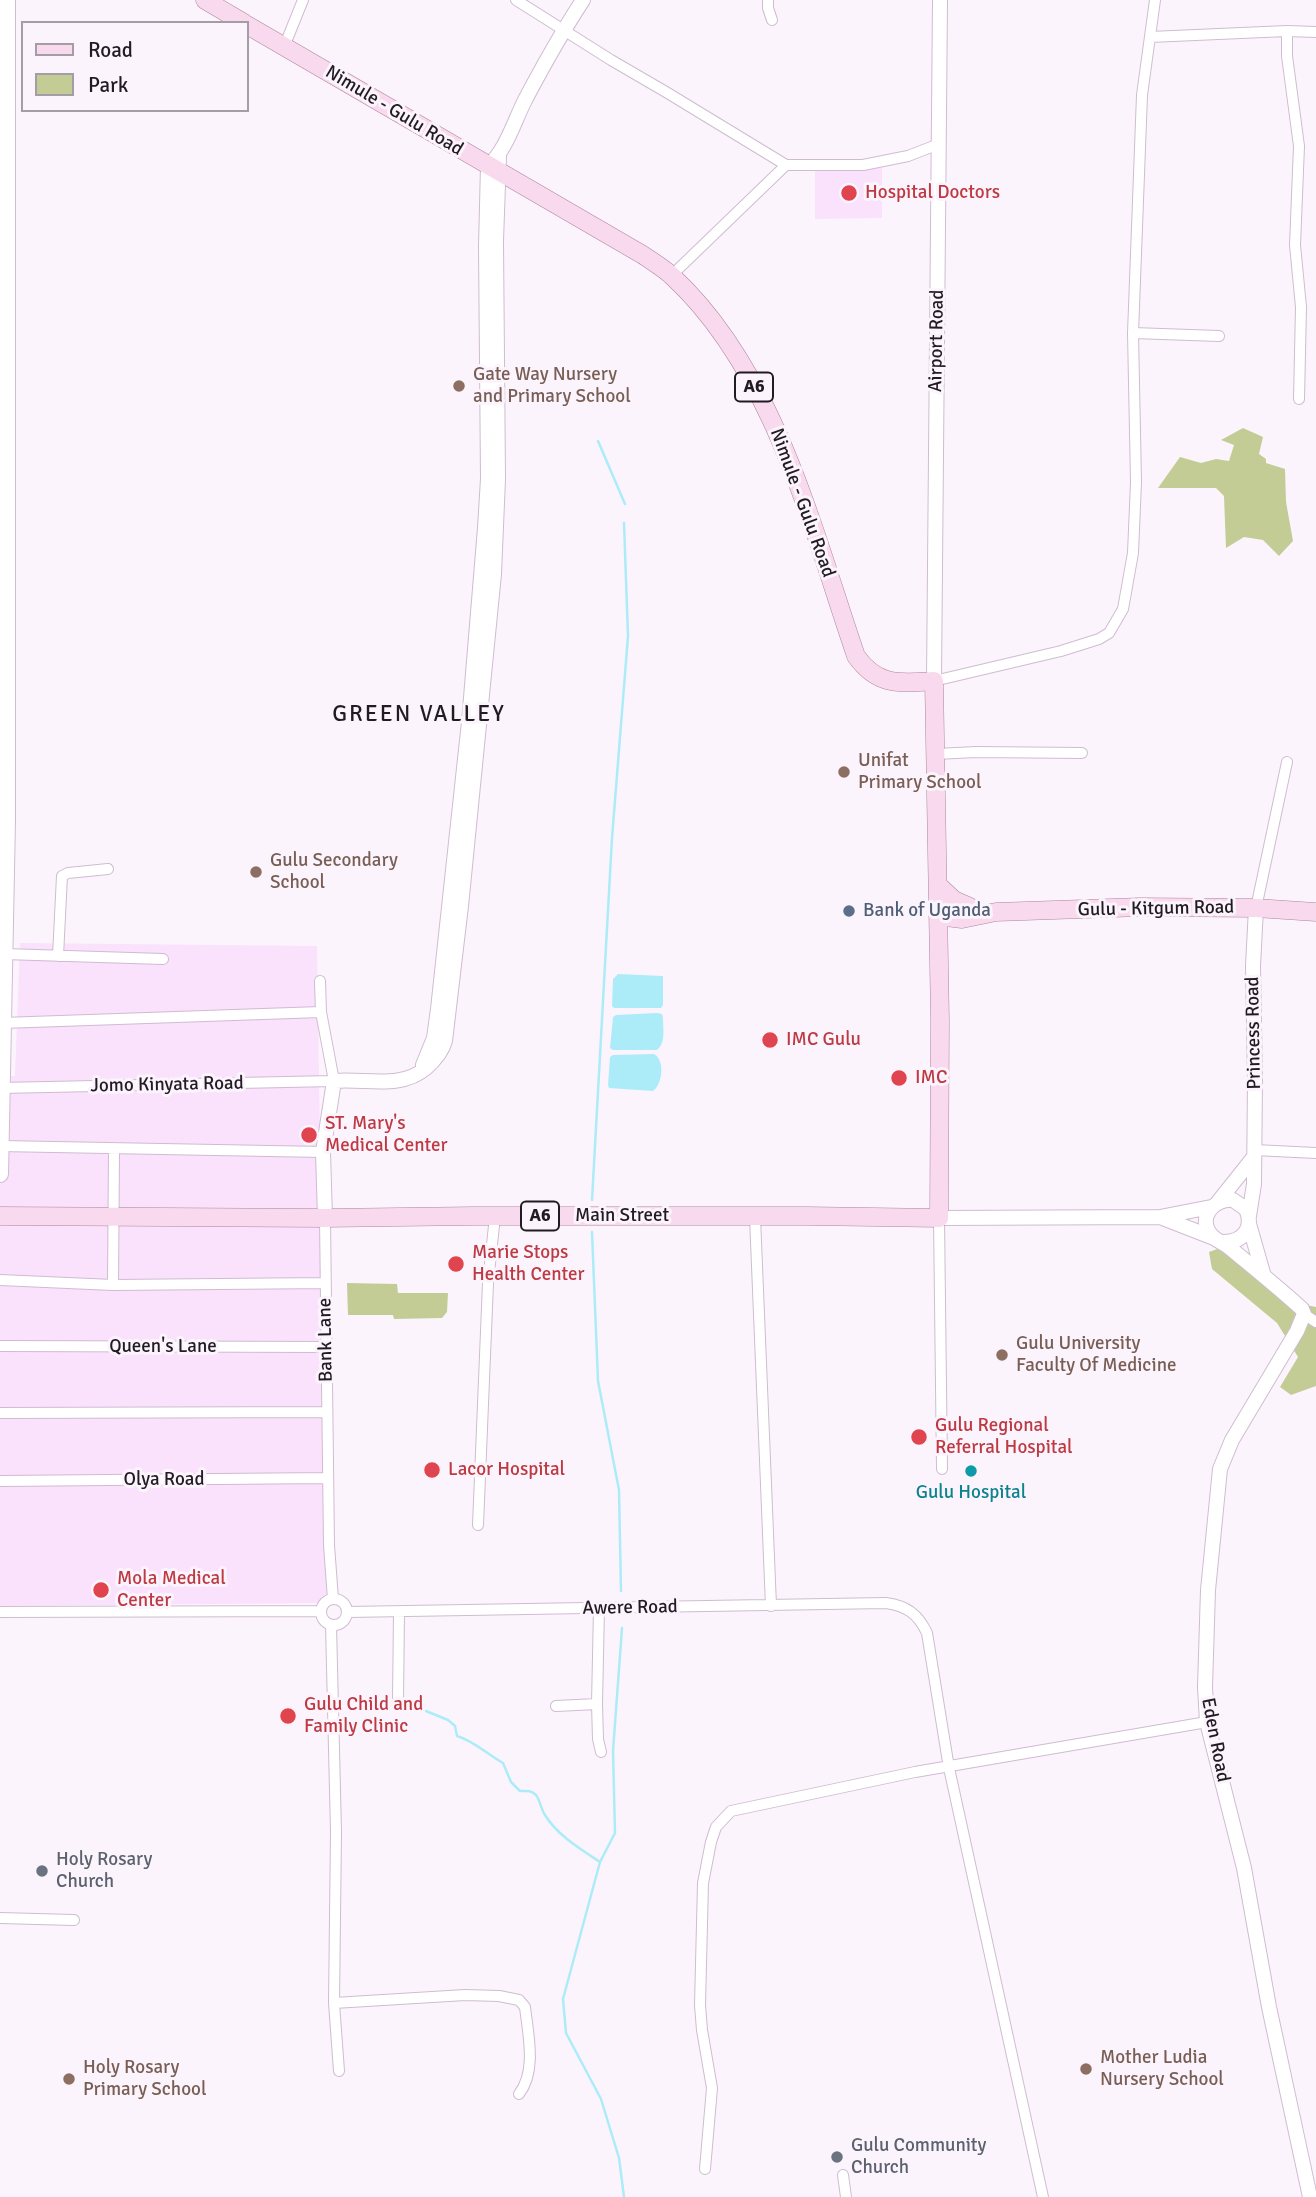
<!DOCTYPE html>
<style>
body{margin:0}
#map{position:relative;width:1316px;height:2197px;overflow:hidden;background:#fcf4fd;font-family:Signika,sans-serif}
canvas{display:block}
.legend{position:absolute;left:21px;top:21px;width:228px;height:91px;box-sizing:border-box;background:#fcf4fd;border:2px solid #a49da5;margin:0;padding:9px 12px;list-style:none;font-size:21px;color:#211b22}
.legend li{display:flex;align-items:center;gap:14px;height:35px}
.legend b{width:35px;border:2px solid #a49da5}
</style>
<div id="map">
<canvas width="1316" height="2197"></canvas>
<ul class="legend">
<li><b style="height:9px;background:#f9d9ed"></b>Road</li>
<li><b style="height:19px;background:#c3cc95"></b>Park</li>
</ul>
</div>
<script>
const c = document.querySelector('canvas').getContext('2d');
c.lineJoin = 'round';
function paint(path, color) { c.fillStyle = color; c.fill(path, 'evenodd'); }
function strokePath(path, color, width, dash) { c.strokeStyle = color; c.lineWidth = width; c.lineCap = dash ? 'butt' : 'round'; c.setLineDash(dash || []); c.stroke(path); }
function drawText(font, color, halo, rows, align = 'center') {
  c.font = font + ' Signika,sans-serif'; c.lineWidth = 6; c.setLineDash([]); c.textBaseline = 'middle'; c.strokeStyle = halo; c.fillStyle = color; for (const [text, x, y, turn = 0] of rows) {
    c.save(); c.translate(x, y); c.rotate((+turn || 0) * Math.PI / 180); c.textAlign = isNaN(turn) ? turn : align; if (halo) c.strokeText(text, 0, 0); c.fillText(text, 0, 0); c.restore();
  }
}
paint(new Path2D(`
 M815,168H882V218L815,219Z
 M20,943L317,946L327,1599L319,1603L0,1606V1077L15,1076Z`), '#fae1fc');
paint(new Path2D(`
 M1243,428L1263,437L1259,454L1266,459V463L1285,469L1286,502L1293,541L1279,556L1263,540L1244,537L1226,548L1224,496L1216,488H1158L1180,457L1201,463L1216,459L1229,461L1234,445L1221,440Z
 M1220,1248L1291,1302L1316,1307V1386L1291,1395L1280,1387L1298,1357L1277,1323L1212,1269L1209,1252Z
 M347,1283L397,1284L398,1293H448L447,1312L442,1318L394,1319L393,1315H348Z`), '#c3cc95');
paint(new Path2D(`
 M618,974L663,976V1005L661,1008H614L612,1006L613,979Z
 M657,1013L662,1014L663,1018C663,1029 666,1043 657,1050H613L610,1048L613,1017L616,1015Z
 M654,1054C665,1060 663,1084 653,1091L609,1088L608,1085L610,1057L613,1055Z`), '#abecf8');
strokePath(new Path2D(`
 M598,441L625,504
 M592,1200L612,838L628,636L624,523
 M592,1232L598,1381L619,1490L621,1591
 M622,1628L613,1751L615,1833L600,1862L563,1999L566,2033L601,2099L619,2158L624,2197
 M426,1711L448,1720L455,1726L457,1736C474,1741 487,1754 503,1763L511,1782L520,1791C526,1791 531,1790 536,1795C540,1800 541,1809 545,1815C557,1835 580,1849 600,1862`), '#abecf8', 2.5);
const minor = new Path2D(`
 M516,0L611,60L666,92L786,165
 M768,0V8L772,20
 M1287,31V56L1299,146L1295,245L1301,307L1299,399
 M1150,37L1287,31L1316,32
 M284,47L303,0
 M672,275L786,165H863L908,156L939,144
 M1133,333L1219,336
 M934,681L1061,651L1099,639L1109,633L1123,609L1133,553L1136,482L1133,333L1142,95L1155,0
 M936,754L976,752L1082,753
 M1256,908L1287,762
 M4,954L163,959
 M58,956L62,876L68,873L108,869
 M2,1023L321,1012
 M0,1088L334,1081L321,1012L320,981
 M0,1146L323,1152
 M1254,1150L1316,1153
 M755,1217L771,1606
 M325,1218L329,1545L333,1599
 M939,1218L942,1469
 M0,1280L113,1285L325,1283
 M113,1285L114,1149
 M1304,1314L1316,1322
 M0,1346L326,1347
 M0,1413L327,1412
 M0,1481L328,1478
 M478,1525L488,1283L495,1216
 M321 1612a13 13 0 1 1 26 0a13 13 0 1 1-26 0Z
 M599,1608L597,1704L598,1739L601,1752
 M0,1612L320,1611
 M347,1612L886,1603C907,1606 918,1614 927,1633L949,1768L1043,2197
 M331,1625L336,1832L334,2003L339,2071
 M398,1699L399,1613
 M556,1706L597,1704
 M0,1918L74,1920
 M334,2003L465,1995L499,1996L519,2000L525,2007C528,2034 537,2071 519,2094
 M705,2169L712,2088L702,2030L700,2005L703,1883L711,1842L716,1827L731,1811L915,1772L1207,1722
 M843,2175L846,2197`);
const tertiary = new Path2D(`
 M934,681L940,0
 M423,1065L434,1038L438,1009L469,722L485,528L488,479L486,246L488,166C506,150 514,122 525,100C543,66 562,32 583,0
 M1218,1202L1253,1158
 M1249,1216L1254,1184L1255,1081L1253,966L1256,908
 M1160,1217L1214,1238
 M325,1218L323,1152L334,1081C366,1078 400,1090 426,1068C435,1060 442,1052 445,1041L461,906L494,574L498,479L496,241L499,156
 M939,1218L1160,1217L1211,1207
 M1249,1224L1263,1273
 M1224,1242C1244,1242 1254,1227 1246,1209L1233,1200C1214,1198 1196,1218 1212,1236C1217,1241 1224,1243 1230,1248C1254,1268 1279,1288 1302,1309L1304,1314L1297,1331L1232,1440L1220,1469L1208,1590L1205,1687L1207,1722L1244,1868L1269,2007L1310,2197`);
const secondary = new Path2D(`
 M0,1174L7,820V0`);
const primary = new Path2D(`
 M205,0L244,23
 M938,885L954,900L970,907
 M938,916L962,919L996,912L1141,907L1256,908L1316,912
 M0,1216L325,1218L474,1216H807L939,1218L940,1021L934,681C900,683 878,687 856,656C812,528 775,372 673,277C664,268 653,262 643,255L247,25`);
strokePath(minor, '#cfbcd1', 12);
strokePath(tertiary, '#cfbcd1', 16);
strokePath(secondary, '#cfbcd1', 18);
strokePath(primary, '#ab869e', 19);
strokePath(minor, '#fff', 10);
strokePath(tertiary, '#fff', 14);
strokePath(secondary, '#fff', 16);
strokePath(primary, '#f9d9ed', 18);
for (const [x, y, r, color] of [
 [849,193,9,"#e0444e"],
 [459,386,7,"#8d6e63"],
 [844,772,7,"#8d6e63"],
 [256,872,7,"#8d6e63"],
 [849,911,7,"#5c6f8a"],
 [770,1040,9,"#e0444e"],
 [899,1078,9,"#e0444e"],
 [309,1135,9,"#e0444e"],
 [456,1264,9,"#e0444e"],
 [1002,1355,7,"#8d6e63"],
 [919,1437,9,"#e0444e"],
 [432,1470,9,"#e0444e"],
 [971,1471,7,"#0f9aa8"],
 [101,1590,9,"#e0444e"],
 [288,1716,9,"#e0444e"],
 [42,1871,7,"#6b7280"],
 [1086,2069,7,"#8d6e63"],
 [69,2079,7,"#8d6e63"],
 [837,2157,7,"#6b7280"]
]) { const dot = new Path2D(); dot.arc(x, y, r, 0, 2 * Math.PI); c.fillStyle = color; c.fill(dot); strokePath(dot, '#fcf4fd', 2.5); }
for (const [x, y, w] of [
 [754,387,38],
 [540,1216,38]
]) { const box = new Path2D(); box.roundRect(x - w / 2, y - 14.5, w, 29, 5); c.fillStyle = '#fcf4fd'; c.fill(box); strokePath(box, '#211b22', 2); }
drawText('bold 18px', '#211b22', null, [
 ["A6",754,387],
 ["A6",540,1216]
]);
drawText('19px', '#211b22', '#fcf4fd', [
 ["Nimule - Gulu Road",394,111,31],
 ["Airport Road",937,341,-89],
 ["Nimule - Gulu Road",802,503,70],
 ["Gulu - Kitgum Road",1156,909,-1],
 ["Princess Road",1254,1033,-91],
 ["Jomo Kinyata Road",167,1085,-1],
 ["Main Street",622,1216],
 ["Bank Lane",326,1340,-91],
 ["Queen's Lane",163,1347],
 ["Olya Road",164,1480],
 ["Awere Road",630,1608,-1],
 ["Eden Road",1215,1740,79]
]);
drawText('19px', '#be3a42', '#fcf4fd', [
 ["Hospital Doctors",865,193],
 ["IMC Gulu",786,1040],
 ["IMC",915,1078],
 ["ST. Mary's",325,1124],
 ["Medical Center",325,1146],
 ["Marie Stops",472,1253],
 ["Health Center",472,1275],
 ["Gulu Regional",935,1426],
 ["Referral Hospital",935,1448],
 ["Lacor Hospital",448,1470],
 ["Mola Medical",117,1579],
 ["Center",117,1601],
 ["Gulu Child and",304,1705],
 ["Family Clinic",304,1727]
], 'left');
drawText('19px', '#785e54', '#fcf4fd', [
 ["Gate Way Nursery",473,375],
 ["and Primary School",473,397],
 ["Unifat",858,761],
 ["Primary School",858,783],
 ["Gulu Secondary",270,861],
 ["School",270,883],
 ["Gulu University",1016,1344],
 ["Faculty Of Medicine",1016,1366],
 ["Mother Ludia",1100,2058],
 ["Nursery School",1100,2080],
 ["Holy Rosary",83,2068],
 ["Primary School",83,2090]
], 'left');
drawText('19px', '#4e5e75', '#fcf4fd', [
 ["Bank of Uganda",863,911]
], 'left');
drawText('19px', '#0d838f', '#fcf4fd', [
 ["Gulu Hospital",971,1493]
]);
drawText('19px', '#5b616d', '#fcf4fd', [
 ["Holy Rosary",56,1860],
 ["Church",56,1882],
 ["Gulu Community",851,2146],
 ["Church",851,2168]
], 'left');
c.letterSpacing = '2px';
drawText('23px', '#211b22', '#fcf4fd', [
 ["GREEN VALLEY",419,715]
]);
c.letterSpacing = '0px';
</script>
